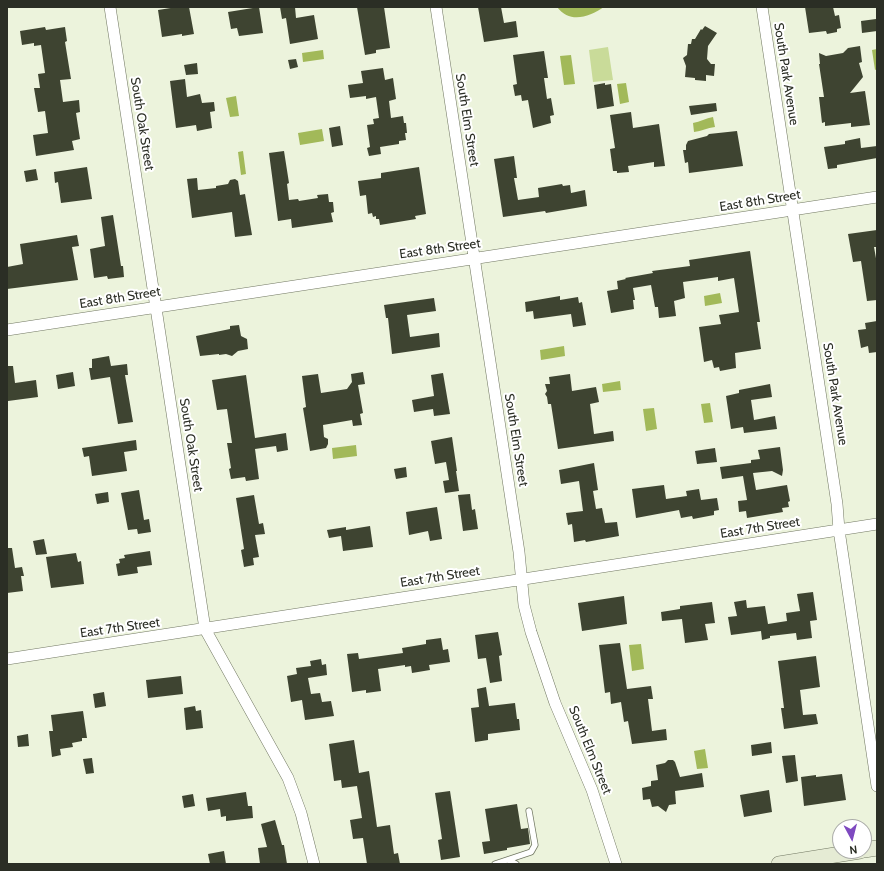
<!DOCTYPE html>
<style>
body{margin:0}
#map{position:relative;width:884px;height:871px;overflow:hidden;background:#ecf3dc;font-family:Cabin,sans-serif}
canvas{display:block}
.frame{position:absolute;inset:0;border:8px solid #2b2e25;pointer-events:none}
.north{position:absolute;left:832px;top:819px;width:40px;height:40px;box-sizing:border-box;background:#fff;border:1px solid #aaaba8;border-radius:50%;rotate:173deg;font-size:11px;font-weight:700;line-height:16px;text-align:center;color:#2b2e25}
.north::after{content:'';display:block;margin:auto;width:14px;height:18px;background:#7e49c0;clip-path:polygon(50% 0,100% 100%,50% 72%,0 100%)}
</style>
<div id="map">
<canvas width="884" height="871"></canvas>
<div class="frame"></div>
<div class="north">N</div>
</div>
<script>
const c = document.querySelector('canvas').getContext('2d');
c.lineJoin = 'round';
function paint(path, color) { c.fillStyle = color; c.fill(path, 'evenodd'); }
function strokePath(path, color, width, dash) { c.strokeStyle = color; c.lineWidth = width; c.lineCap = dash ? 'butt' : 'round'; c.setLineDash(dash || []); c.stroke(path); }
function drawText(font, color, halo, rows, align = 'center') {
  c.font = font + ' Cabin,sans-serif'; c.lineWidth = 4; c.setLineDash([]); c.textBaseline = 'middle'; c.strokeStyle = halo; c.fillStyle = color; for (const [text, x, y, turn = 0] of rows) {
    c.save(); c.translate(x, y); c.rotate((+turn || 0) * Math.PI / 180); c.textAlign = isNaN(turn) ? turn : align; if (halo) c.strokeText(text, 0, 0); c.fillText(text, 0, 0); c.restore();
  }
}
paint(new Path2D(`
 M608,47L613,80L593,82L589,50Z`), '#c9db99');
paint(new Path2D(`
 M557,7H604C589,17 570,24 557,7Z
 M877,49V69L875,70L872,50Z
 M323,50L324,59L303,62L302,53Z
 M571,55L575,84L564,85L560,56Z
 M626,83L629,102L620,104L617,84Z
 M236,96L239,116L230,117L226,98Z
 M713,117L715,127C707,128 702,131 694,132L693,123C700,122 706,118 713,117Z
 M322,129L324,141L300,145L298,133Z
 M243,151L246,174L241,175L238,152Z
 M720,293L722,303L705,306L704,296Z
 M564,346L565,356L541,360L540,350Z
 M620,381L621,390L603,392L602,384Z
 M710,403L713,422L704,423L701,404Z
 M654,408L657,429L646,431L643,409Z
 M356,445L357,456L333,459L332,448Z
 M641,644L644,669L632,671L629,645Z
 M705,749L708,768L697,769L694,751Z`), '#a2b959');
paint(new Path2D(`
 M177,7H189L194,34L182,36V34L162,37L158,10Z
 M259,7L263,33L239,36L237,28L231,29L228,12Z
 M280,7H295L296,18L314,15L318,39L290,44L286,18L282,19Z
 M357,7H384L390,48L376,50V53L365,55Z
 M478,7H501L504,23L516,21L518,37L484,42Z
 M805,7H833L835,16L839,15L841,28L837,29V32L827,34L826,31L809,33Z
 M876,19L877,31L862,33L861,21Z
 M705,26L717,33L708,46L707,59L711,64H715L714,76L706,75V81L695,80V78L685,77L686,66L683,58L687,55L688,44H691L692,39H695L701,29L702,30Z
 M45,27L46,30L65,27L67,41L65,42L71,79L60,80L63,102L79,100L80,112L76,113L80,139L72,141L74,150L36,156L33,135L48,133L45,111L38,112L34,88H40L38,74L45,73L41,45L34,46V43L22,45L20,31Z
 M860,46L862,62L859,63L863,77L850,93L865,91L870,125L851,127V123L825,126V122L822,123L819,97H824L819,64H820L819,53L826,56L843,53L848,48Z
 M544,51L548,78H544L547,99L551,98L554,115L550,116L551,123L533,128L528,100L522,101L521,95L515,96L513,85L517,84L513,55Z
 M296,59L298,67L290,69L288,60Z
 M197,63L198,74L186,75L184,65Z
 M383,68L385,80L393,78L396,99L389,101L391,118L403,116L404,123H406L407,133H405L406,140L399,141V144L380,147L381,154L369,156L367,148L370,147L367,125L374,124L373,119L379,118L376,97L366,99V96L350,98L348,85L363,83L361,71Z
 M185,79L187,97L200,94L202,103L214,102L215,111L210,112L212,128L197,131L196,125L176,128L170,81Z
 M605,83V85L611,84L614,106L597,109L594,85Z
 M716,103L717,111L691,115L689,106Z
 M631,112L633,128L659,124L665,166L654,167V162L628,166L629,172L617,173V171H613L610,149L615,148L610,115Z
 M340,126L343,145L332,147L329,128Z
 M737,131L743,166L689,173L688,162L685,163L683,150H686V145L688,141L707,136L709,134Z
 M860,138L861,148L877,146V158L837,165V168L828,169L824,147L845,144V141Z
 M284,151L289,183L287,184L289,200L298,199L299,201L318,198L317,195L328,194L329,202H333L334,212L331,213L333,222L292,228L291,219L278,221L269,153Z
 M514,156L517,178H514L518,200L539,197L538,188L562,184L563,186L570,185L571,193L585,190L587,206L546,213L545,211L503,217L494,159Z
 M87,167L92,199L61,203L58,182L55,183L54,172Z
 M419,167L426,214L415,216L416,219L380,225L379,219H376V216L373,217L372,213L368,214L366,195L360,196L358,181L381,178V173Z
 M36,169L38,180L26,182L24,171Z
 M197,178L198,190L216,188V186L228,184L230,180L235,179L238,181L240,195L245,194L252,235L235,237L232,212L192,218L187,179Z
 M113,215L121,266H123L124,277L108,279L107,276L94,278L90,249L105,246L101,217Z
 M877,230V247H874L877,264V300L867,301L861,261L853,262L848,234Z
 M77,235L79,246L72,247L78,280L7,289V267L23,264L20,244Z
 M750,251L760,322H757L761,349L735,353L736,368L720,371L719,367L714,368L712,360L704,362L699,327L721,324L719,315L739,312L734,278L718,281V277L683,282L685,298L674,301L676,316L659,318L658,307H655L651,285L633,288L635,300H633L634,309L611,313L607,291L618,289L617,281L626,279L625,278L653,273L652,271L690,266L689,260Z
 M560,296V300L578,297L579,303L582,302L586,325L573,327L571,314L534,319L533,311L526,312L525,302Z
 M434,298L436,311L407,315L410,337L439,333L440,347L392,354L388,318H386L384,305Z
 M877,321V352L869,353L868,346L861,348L858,330L866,329L865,323Z
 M239,325L241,336L247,339L248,349L238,351L232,356L226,354L219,355V354L200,356L196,336L230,329V326Z
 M109,356L111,366L127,364L128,375H125L133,422L118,424L110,377L91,380L89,368H92V359Z
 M7,366H13L15,383L36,380L38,397L8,401Z
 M73,372L75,386L58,389L56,375Z
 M363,372L365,384L358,385L363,413L360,414L362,425L353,426L352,420L323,425L324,437L328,439V444L326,448L310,451L303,408L306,407L302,376L318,374L321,393L347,389L352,382L351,374Z
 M443,373L450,414L434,416L433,409L414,412L412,400L434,396L431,375Z
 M570,374L572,391L596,387L599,402L590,404L594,434L613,431L614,441L558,449L551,404H548L547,397L545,394L547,391L545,384H550L549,377Z
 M246,375L255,438L286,433L288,450L277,452L276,446L255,449L259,479L246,481L245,477L231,479L229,469L231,468L227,443H232L227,409L217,410L212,380Z
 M770,384L772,397L751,400L754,420L775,416L777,429L744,433L743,427L731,429L726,396L739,393V390Z
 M452,437L457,471H456L459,491L445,493L443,481L449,480L446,462L435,464L431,441Z
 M136,440L137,450L124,452L127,471L92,476L89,456L84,457L82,448Z
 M780,447L783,470L782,476L772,471L753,473L756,490L787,485L790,501L788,502L789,507L782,508L783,512L747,518L746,511L739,512L738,501L747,500L743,476L722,479L720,467L751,463V460L760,459L758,450Z
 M715,448L717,462L697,464L695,451Z
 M594,463L598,490L593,491L596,509L602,508L605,523L617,522L619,536L586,542L585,540L574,542L572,524L568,525L566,513L583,511L579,481L561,484L559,470Z
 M406,467L407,477L396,479L394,469Z
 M664,485L666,499L687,496L686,491L699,489L701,500L717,498L719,510L714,511V515L693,519L692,516L681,518L679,510L636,518L632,489Z
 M139,490L144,520L149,519L151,532L138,534L137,529L128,530L121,493Z
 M108,492L109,502L97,504L95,494Z
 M470,494L472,510L475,509L478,529L463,531L458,495Z
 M254,495L259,524L263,523L265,534L255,535L259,557L253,558L254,565L244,567L241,550L244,549L236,498Z
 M437,507L442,539L430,541L428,531L409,535L406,512Z
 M370,526L373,547L343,551L341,536L329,538L327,530L346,527V530Z
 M44,539L47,554L36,555L33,541Z
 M7,548H12L15,568L22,567L24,576H21L23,591L7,593Z
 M150,551L152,565L137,567L138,573L118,576L116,564L120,563L119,559L125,558L124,555Z
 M76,553L78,562L81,561L84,584L51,588L46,557Z
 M813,592L817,620L810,621L812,638L797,640L796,633L770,636V638L762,640L761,631L731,635L728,617L737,616L734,602L746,600L747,608L765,606L768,624L787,621L786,613L800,611L797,594Z
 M624,596L627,624L582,631L578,603Z
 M712,602L715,623L705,624L708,640L685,643L682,619L662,621L661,612L680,609V606Z
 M498,632L502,655L499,656L502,681L490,683L486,658L478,659L475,635Z
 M441,638L443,650L448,649L450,662L429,665L430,670L412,673L411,666L405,667V665L378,669L381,691L366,693V690L352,692L347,654L358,653L359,659L403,653L402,648L426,644V640Z
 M620,643L627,689L651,686L653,699H648L652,731L666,729L667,740L632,744L628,721L624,722L621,702L611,704L610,692L605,693L599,645Z
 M816,656L820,687L800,690L803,715L816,714L818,724L784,729L781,708H784L778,661Z
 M321,659L322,665L326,664L327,675L308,678L311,694L320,693L322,702L331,701L334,716L305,720L302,700L291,702L287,676L297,674L296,668L311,666L310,661Z
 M181,676L183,694L148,698L146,680Z
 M486,687L489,706L515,703L517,719H519L520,730L488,734V740L475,742L471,708L479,707L477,689Z
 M104,692L106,706L95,708L93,694Z
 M195,706L196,711L201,710L203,728L186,730L184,708Z
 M83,711L87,738H82V741L72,743L73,747L60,749L61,755L52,757L49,731H53L51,715Z
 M28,734L29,746L18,747L17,736Z
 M354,740L359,773L369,771L377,827L390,825L394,854L398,853L400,864H367L363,838L353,839L350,820L362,818L357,786L342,788L341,780L334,781L329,744Z
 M771,742L772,753L752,756L751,745Z
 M795,755L798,781L786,783L782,756Z
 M92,758L94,773L86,774L83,759Z
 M668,760H673L675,762L680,777L702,773L704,787L675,791L676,804L669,805L666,812L658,806L652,807L650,799L643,800L642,788L651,786V781L658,780L656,765L665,763Z
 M842,774L846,800L804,806L801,777L816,775V777Z
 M769,790L772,812L744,817L740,795Z
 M450,791L460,857L441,860L438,840L442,839L435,793Z
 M246,792L248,806H252L253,818L226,821V816L221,817L220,809L208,811L206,798Z
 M193,794L195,806L184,808L182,796Z
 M517,804L521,829L528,828L530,844L507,848V850L484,854L482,842L490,841L485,809Z
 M275,820L282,845H284L287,864H260L258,848L267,847L261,824Z
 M224,851L226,864H210L208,854Z`), '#3e4431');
const lane = new Path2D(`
 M508,860L516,864
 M495,864L531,852L535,845L529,811`);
const street = new Path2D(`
 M110,7L205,629L288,778L301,813L314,864
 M436,7L519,552L524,605L531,632L555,703L592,790L616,864
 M762,7L837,504L839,530L877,786
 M7,330L877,197
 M7,659C297,615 587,569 877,524`);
const secondary = new Path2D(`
 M864,850L877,848
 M779,864L860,851`);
strokePath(lane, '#727863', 7);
strokePath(street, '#727863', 12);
strokePath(secondary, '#727863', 16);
strokePath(lane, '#fff', 5.5);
strokePath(street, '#fff', 11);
strokePath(secondary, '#e5ebd4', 15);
drawText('13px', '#2b2e25', '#fff', [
 ["South Park Avenue",786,74,81],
 ["South Elm Street",467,120,81],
 ["South Oak Street",142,124,81],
 ["East 8th Street",760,201,-9],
 ["East 8th Street",440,249,-8],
 ["East 8th Street",120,298,-9],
 ["South Park Avenue",835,394,81],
 ["South Elm Street",516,440,81],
 ["South Oak Street",191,445,81],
 ["East 7th Street",760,528,-9],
 ["East 7th Street",440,577,-9],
 ["East 7th Street",120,628,-8],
 ["South Elm Street",590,750,68]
]);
</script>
